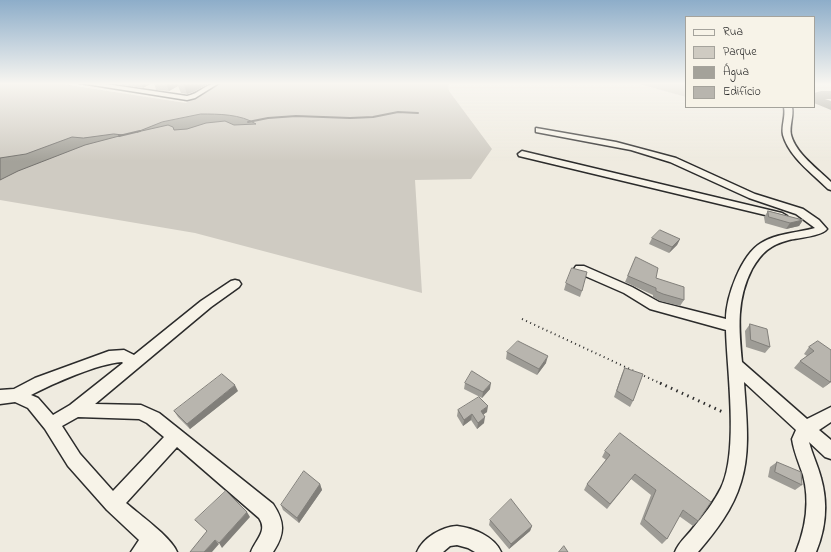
<!DOCTYPE html>
<meta charset="utf-8">
<style>
body{margin:0}
#map{position:relative;width:831px;height:552px;overflow:hidden;background:#efebe0;font-family:"Indie Flower",sans-serif}
canvas{display:block}
.legend{position:absolute;left:685px;top:16px;width:130px;height:92px;box-sizing:border-box;background:#f7f3e8;border:1px solid #a5a39c;margin:0;padding:5px 7px;list-style:none;font-size:12px;color:#2b2b2b}
.legend li{display:flex;align-items:center;gap:8px;height:20px}
.legend b{width:20px;border:1px solid #a5a39c}
</style>
<div id="map">
<canvas width="831" height="552"></canvas>
<ul class="legend">
<li><b style="height:5px;background:#f7f3e8"></b>Rua</li>
<li><b style="height:11px;background:#cfcbc2"></b>Parque</li>
<li><b style="height:11px;background:#a4a29a"></b>Água</li>
<li><b style="height:11px;background:#b8b5ae"></b>Edifício</li>
</ul>
</div>
<script>
const c = document.querySelector('canvas').getContext('2d');
c.lineJoin = 'round';
function paint(path, color) { c.fillStyle = color; c.fill(path, 'evenodd'); }
function strokePath(path, color, width, dash) { c.strokeStyle = color; c.lineWidth = width; c.lineCap = dash ? 'butt' : 'round'; c.setLineDash(dash || []); c.stroke(path); }
paint(new Path2D(`
 M0,83H56L186,103L219,83H448L449,91L492,149L471,179L415,180L422,293L195,233L0,200Z
 M636,83H686V97Z`), '#cfcbc2');
const water = new Path2D(`
 M201,114C218,114 241,114 256,124L234,125L225,121L206,123L187,129L174,130L173,127L168,125L137,132L162,122Z
 M114,134L123,135L85,145L18,171L0,180V158L26,154L72,137L83,138Z`);
paint(water, '#a4a29a');
strokePath(water, '#74726e', 1);
strokePath(new Path2D(`
 M248,122L268,118L296,116L350,118L373,117L398,112L418,113
 M119,136L140,131`), '#74726e', 2);
paint(new Path2D(`
 M821,91H831V99H825L831,101V110L814,103V93Z`), '#a4a29a');
const minor = new Path2D(`
 M80,83H99L187,96C199,94 206,83 219,83L195,98L187,100Z
 M784,107H792C794,116 789,126 791,135C796,154 818,169 831,182V190L828,189C813,174 789,157 783,135C781,126 786,117 784,107Z
 M536,128L616,142L676,158L755,194L803,209L819,220L827,229C822,236 798,238 789,240C770,245 762,252 752,269C736,300 739,329 742,362L807,419L831,407V422L819,430L831,440V459L825,457L809,442C812,454 818,466 821,478C828,503 826,528 816,552H796C806,527 810,501 803,475C799,463 794,452 792,439L796,430L744,382C746,414 751,451 741,482C733,509 716,531 698,552H675C679,542 687,536 693,528C704,515 714,502 721,488C739,451 727,371 726,330L650,309L624,293L576,272L574,269L576,266H584L632,287L659,302L726,319C726,297 741,255 761,243C777,233 797,233 815,228L796,214L749,198L670,162L631,150L536,132Z
 M522,151L782,213L787,216L782,219L519,156L518,154Z
 M235,280L239,281L241,284L239,287L211,307L95,404L141,405L159,413L273,504C285,522 285,534 273,552H251C256,539 268,531 259,518L177,447L126,503C140,515 171,537 177,552H131L139,540L107,510L68,466L45,429L28,408L15,402L0,404V390L14,389L35,378L109,351L124,350L134,355L201,301L231,281ZM122,362L123,363L70,405L53,415L38,398L31,395C54,383 97,364 122,362ZM78,417L139,419L147,423L164,437L113,491L80,454L62,426Z
 M457,526C473,528 494,536 501,552H475L468,548L457,545L450,546L443,552H417C423,538 441,527 457,526Z`);
strokePath(minor, '#2b2b2b', 3);
strokePath(new Path2D(`
 M522,319L634,371
 M640,374L662,384`), '#2b2b2b', 2, [1, 3.5]);
strokePath(new Path2D(`
 M660,383L725,413`), '#2b2b2b', 3, [1.5, 4.5]);
paint(minor, '#f7f3e8');
paint(new Path2D(`
 M111,83H152L143,88Z
 M154,83H210L206,85L193,92L187,94L181,93L178,86L169,91L156,90Z
 M768,211L803,220L799,226L786,229L765,223L764,217Z
 M652,238L680,239L677,245L669,253L649,244Z
 M636,257L656,278L684,300L680,306L660,301L653,297V295L625,282Z
 M566,283L582,291L580,297L564,290Z
 M750,324L770,347L765,353L746,347L745,331Z
 M818,341L831,382L823,388L794,368L800,361L807,356L804,354L809,347Z
 M507,352L546,363L537,375L506,359Z
 M625,368L633,401L630,407L614,397L622,374Z
 M465,383L490,389L482,398L464,389Z
 M238,391L190,429L178,417L174,411Z
 M458,410L487,412L483,414L484,423L477,429L471,420L463,426L457,416Z
 M605,451L698,521L693,526L679,516L667,539L662,544L640,524L651,495L631,479L607,509L584,490L587,484L606,460L602,457Z
 M777,462L802,485L795,490L768,477L770,467Z
 M320,484L322,490L299,523L283,510L281,505Z
 M490,520L532,526L530,531L509,549L489,525Z`), '#9e9c96');
paint(new Path2D(`
 M141,83H152L143,88Z
 M166,83H177L178,86L169,91Z
 M183,83H210L206,85L193,92L187,94Z
 M803,220L799,226L786,229L790,223Z
 M680,239L677,245L669,253L672,247Z
 M548,356L546,363L537,375L539,369Z
 M831,381V382L823,388L830,382Z
 M491,383L490,389L482,398L483,392Z
 M235,385L238,391L190,429L187,424Z
 M488,406L487,412L480,417L481,411Z
 M472,414L471,420L463,426L464,420Z
 M485,417L484,423L477,429L478,423Z
 M320,484L322,490L299,523L297,518Z
 M247,512L250,517L222,548L219,543Z
 M532,526L530,531L509,549L511,544Z
 M215,540L219,544L212,552H204Z`), '#817f7a');
const building = new Path2D(`
 M768,211L803,220L790,223L769,217Z
 M660,230L680,239L672,247L652,238Z
 M636,257L658,268L656,278L684,287V300L663,294L656,291V288L628,276Z
 M572,268L587,272L582,291L566,283Z
 M750,324L767,329L770,347L751,340Z
 M518,341L548,356L539,369L507,352Z
 M818,341L831,350V381L830,382L800,361L814,351L809,347Z
 M625,368L643,374L633,401L617,391Z
 M472,371L491,383L483,392L465,383Z
 M222,374L235,385L187,424L174,411Z
 M479,397L488,406L481,411L485,417L478,423L472,414L464,420L458,410Z
 M620,433L711,502L698,521L683,510L667,539L644,519L656,490L635,474L610,504L587,484L610,455L605,451Z
 M777,462L801,472L802,485L775,472Z
 M304,471L320,484L297,518L281,505Z
 M226,491L247,512L219,543L215,540L204,552H190L207,531L195,520Z
 M511,499L532,526L511,544L490,520Z
 M564,546L568,552H559Z`);
paint(building, '#b8b5ae');
strokePath(building, '#817f7a', 1);
const sky = c.createLinearGradient(0, 0, 0, 161);
sky.addColorStop(0, '#8dadc9');
sky.addColorStop(0.52, '#f8f6f1');
sky.addColorStop(1, '#f8f6f100');
c.fillStyle = sky;
c.fillRect(0, 0, 831, 161);
</script>
